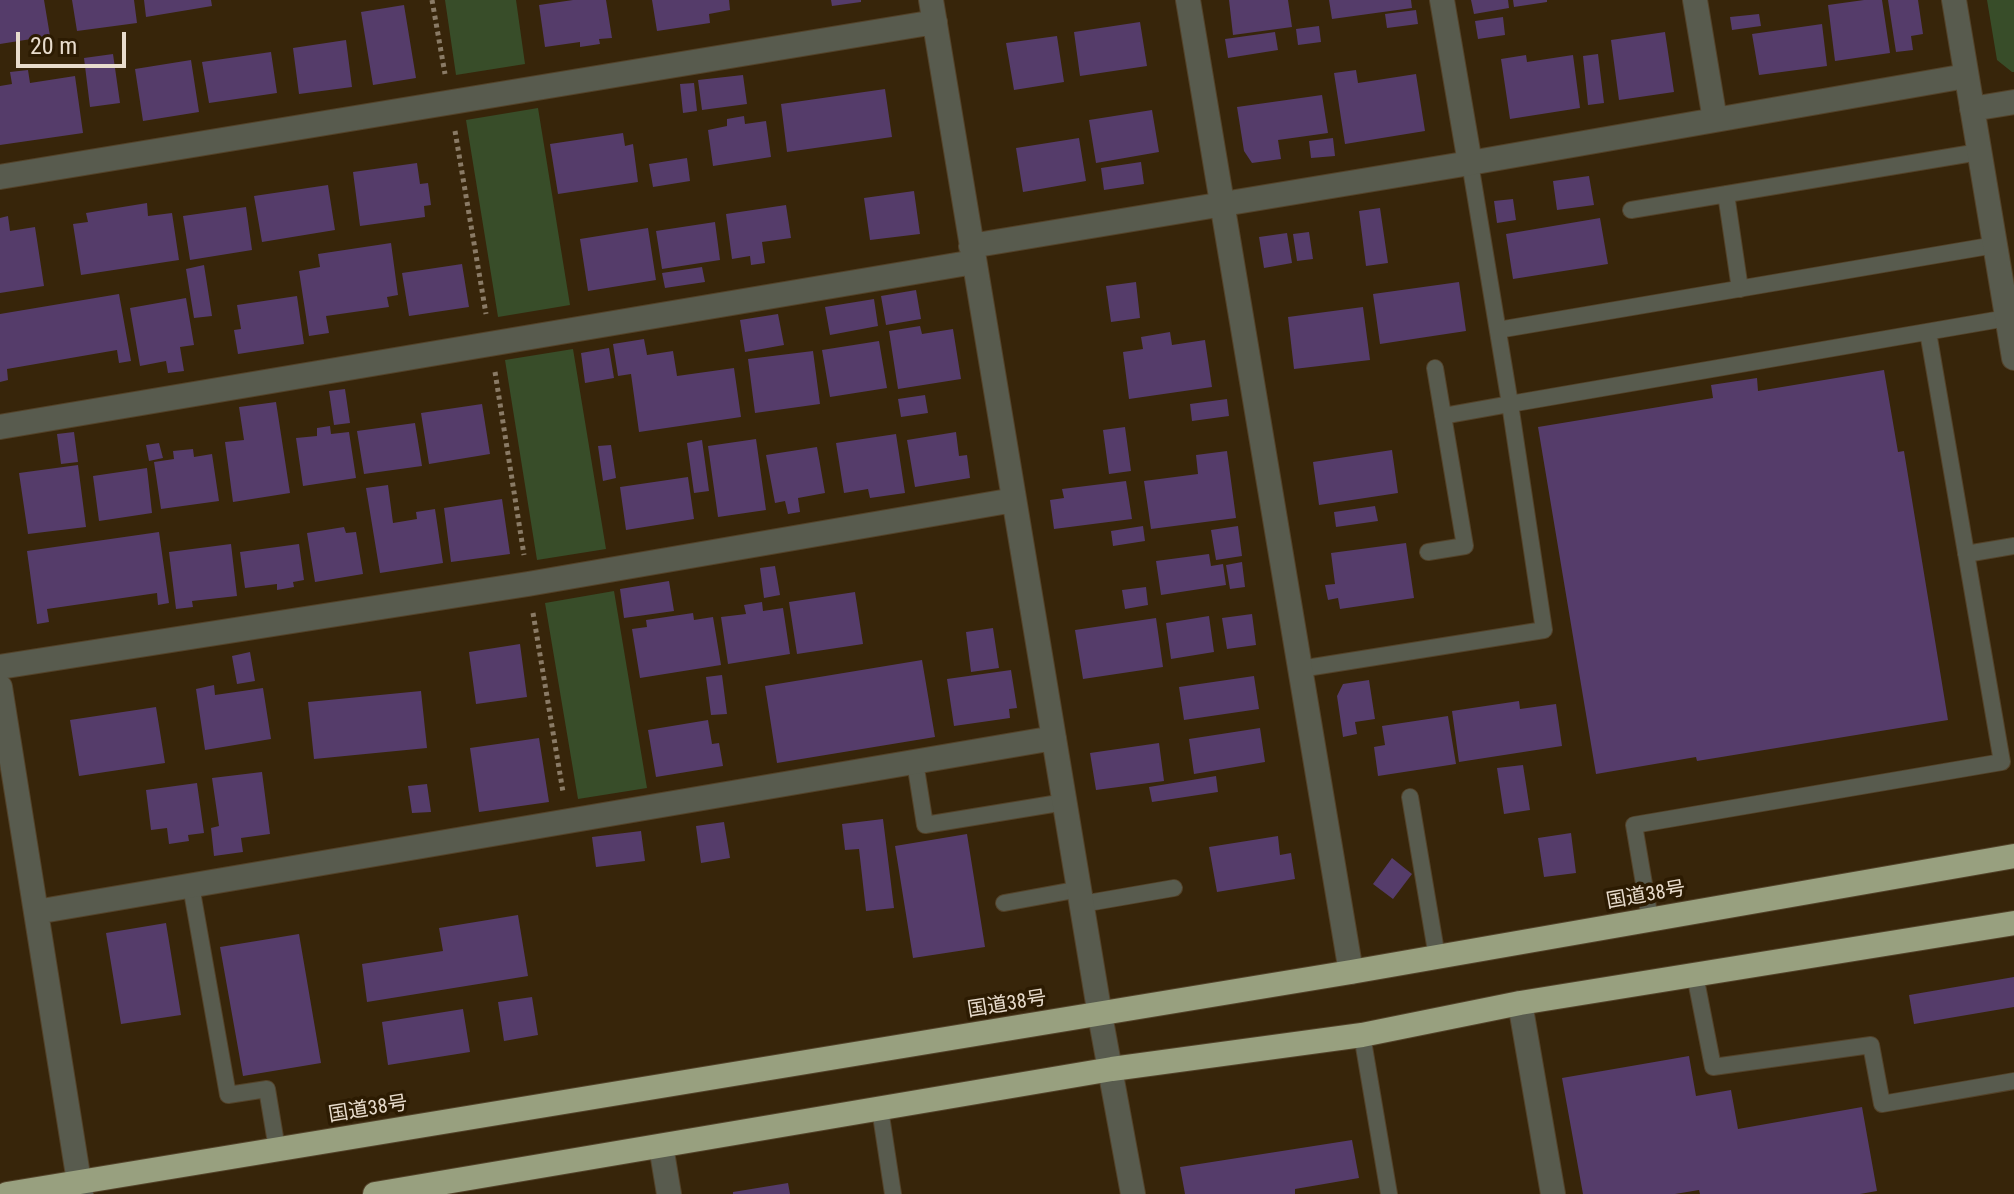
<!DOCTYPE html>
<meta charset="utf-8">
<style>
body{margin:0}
#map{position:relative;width:2014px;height:1194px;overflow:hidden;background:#37250a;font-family:"Roboto Condensed",sans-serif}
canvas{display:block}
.scale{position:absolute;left:16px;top:32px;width:110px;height:36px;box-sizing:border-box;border:4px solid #e8dccd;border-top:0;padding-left:10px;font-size:24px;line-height:28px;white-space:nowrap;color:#e8dccd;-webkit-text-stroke:6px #2c1b02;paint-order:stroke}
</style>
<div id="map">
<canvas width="2014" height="1194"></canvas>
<div class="scale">20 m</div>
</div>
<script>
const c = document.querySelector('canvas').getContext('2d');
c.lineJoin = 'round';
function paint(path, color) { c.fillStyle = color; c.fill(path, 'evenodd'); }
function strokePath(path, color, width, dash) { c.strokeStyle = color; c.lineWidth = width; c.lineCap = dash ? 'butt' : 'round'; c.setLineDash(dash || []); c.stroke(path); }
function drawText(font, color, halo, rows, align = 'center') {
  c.font = font + ' "Roboto Condensed","Noto Sans JP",sans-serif'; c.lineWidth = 7; c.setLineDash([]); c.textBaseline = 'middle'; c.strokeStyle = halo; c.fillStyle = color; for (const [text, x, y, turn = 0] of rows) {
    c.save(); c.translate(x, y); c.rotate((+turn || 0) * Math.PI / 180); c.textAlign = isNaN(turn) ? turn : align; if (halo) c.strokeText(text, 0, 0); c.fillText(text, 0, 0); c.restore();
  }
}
paint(new Path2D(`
 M445,0H516L525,64L456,75Z
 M1987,0H2014V72H2012L1997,60Z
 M538,108L570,305L498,317L466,120Z
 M573,349L606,549L537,560L505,360Z
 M614,591L647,788L578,799L545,603Z`), '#384d29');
paint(new Path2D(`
 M0,0H44L50,36L0,44Z
 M72,0H134L137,23L77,31Z
 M144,0H211L212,6L146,17Z
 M573,0H606L612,38L599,39L600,44L580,47V42L545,47L539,5Z
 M652,0H729L730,10L709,14L710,23L657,31Z
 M831,0H861V2L832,6Z
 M1229,0H1288L1292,27L1233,35Z
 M1329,0H1411L1412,8L1332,19Z
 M1471,0H1508L1509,8L1474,14Z
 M1513,0H1547V2L1514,7Z
 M1864,0H1882L1890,53L1835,61L1828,5Z
 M1888,0H1918L1923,34L1911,36L1913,50L1896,52Z
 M404,5L416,78L373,85L361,12Z
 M1416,10L1418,24L1387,28L1385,14Z
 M1759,14L1761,26L1732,30L1730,17Z
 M1503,17L1505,35L1478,39L1475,21Z
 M1140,22L1147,66L1080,76L1074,32Z
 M1822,24L1827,66L1759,75L1752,34Z
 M1319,26L1321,42L1298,45L1296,29Z
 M1275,32L1278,50L1228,58L1225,39Z
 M1665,32L1674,92L1619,100L1611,40Z
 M1057,36L1064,82L1014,90L1006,43Z
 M346,40L352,87L299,94L293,48Z
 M271,52L277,93L209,103L202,62Z
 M113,54L120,103L90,107L84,58Z
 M1598,54L1604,103L1588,105L1583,56Z
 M1526,55L1527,62L1573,55L1580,108L1510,119L1501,59Z
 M191,60L199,112L143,121L135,69Z
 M28,70L30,83L75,76L83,133L0,145V86L12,84L10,72Z
 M1356,70L1358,83L1416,74L1425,131L1345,144L1334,73Z
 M743,75L747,104L702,110L698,80Z
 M694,83L697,111L683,113L680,84Z
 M885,89L892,137L787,152L781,104Z
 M1322,95L1328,133L1278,140L1281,159L1252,163L1244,151L1237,107Z
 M1152,110L1159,152L1096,163L1089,120Z
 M744,116L745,124L766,121L771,157L713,166L708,130L727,126V119Z
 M623,133L625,146L633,144L638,182L558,194L550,144Z
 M1079,138L1086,181L1023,192L1016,148Z
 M1333,138L1335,156L1311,158L1309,141Z
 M687,158L690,181L653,187L649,164Z
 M1141,162L1144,184L1104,190L1101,168Z
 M417,163L420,184L428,183L431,205L424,206L425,217L360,226L353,172Z
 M1589,176L1594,205L1557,210L1553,181Z
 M328,185L335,230L262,242L254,196Z
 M914,191L920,234L870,240L864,198Z
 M1513,199L1516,220L1497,223L1494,201Z
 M147,203L148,216L172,213L179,260L81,275L73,224L88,222L86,213Z
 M786,205L791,238L762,242L765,263L751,265L750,256L732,259L726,214Z
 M246,207L252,250L190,260L183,216Z
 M1380,208L1388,263L1366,266L1359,211Z
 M8,216L10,231L35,227L44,286L0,293V218Z
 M1600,218L1608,264L1513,279L1506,234Z
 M715,222L720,260L662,269L656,231Z
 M648,228L656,280L588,291L580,239Z
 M1309,232L1313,259L1297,261L1293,234Z
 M1287,233L1292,263L1264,268L1259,237Z
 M391,243L398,295L387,297L389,307L326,316L329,333L309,336L299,271L320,267L318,254Z
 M462,264L469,307L409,316L402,273Z
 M204,265L212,316L194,318L186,269Z
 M702,267L705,282L665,288L662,273Z
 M1136,282L1140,318L1111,322L1106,286Z
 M1459,282L1466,331L1380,344L1373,294Z
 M916,290L921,319L886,325L881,296Z
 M119,294L131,361L119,363L117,350L7,369L8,380L0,382V314Z
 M297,296L304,344L238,354L234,330L241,329L237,305Z
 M186,298L194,345L180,347L184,371L168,373L166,361L140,366L130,308Z
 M874,299L878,326L830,335L825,307Z
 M1363,307L1370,360L1294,369L1288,317Z
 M778,314L784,345L745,352L740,320Z
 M920,326L922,334L953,329L961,379L898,389L889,331Z
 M1170,332L1172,345L1205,340L1212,387L1129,399L1123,352L1143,349L1141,337Z
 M644,339L647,355L673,351L677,376L734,368L741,417L639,432L631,374L618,376L613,344Z
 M879,341L887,388L830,397L822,350Z
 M609,348L614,378L585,383L581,353Z
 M813,351L820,404L755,413L748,359Z
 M1884,370L1898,452L1904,451L1948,720L1697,761L1696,757L1596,774L1538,427L1713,398L1711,385L1757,378L1758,391Z
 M345,389L350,423L334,425L329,391Z
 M925,395L928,413L901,417L898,399Z
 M1227,399L1229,416L1192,421L1190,404Z
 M276,402L290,493L233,502L225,442L244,440L239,407Z
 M482,404L490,454L429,464L421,413Z
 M415,423L422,466L364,474L357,431Z
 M330,426L331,434L349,432L356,478L303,486L296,438L317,436V428Z
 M1125,427L1131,471L1109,474L1103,430Z
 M74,432L78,462L61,464L57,434Z
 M956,432L959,456L967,455L970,478L915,487L907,440Z
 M896,434L905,493L870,498L868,489L844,493L836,443Z
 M756,439L766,510L718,517L708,446Z
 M702,440L709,491L694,493L687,443Z
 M159,443L163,458L149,461L146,445Z
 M611,445L616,478L603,481L598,446Z
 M817,447L825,493L798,498L800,512L788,514L785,501L775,503L766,455Z
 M193,449L194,457L212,454L219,501L161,509L154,462L174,459L173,451Z
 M1392,450L1398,493L1319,505L1313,462Z
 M1227,451L1236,518L1151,529L1144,481L1198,474L1196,455Z
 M78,465L86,527L28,534L19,473Z
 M147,468L152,513L99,521L93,476Z
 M688,477L694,519L626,530L620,487Z
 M1126,481L1132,519L1054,529L1050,500L1064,498L1062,489Z
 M388,485L393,523L417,519L416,512L435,509L443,563L380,573L366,488Z
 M502,499L510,554L451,562L444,508Z
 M1375,506L1378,521L1336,527L1334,512Z
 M1143,526L1145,541L1113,546L1111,531Z
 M1238,526L1242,556L1216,560L1211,530Z
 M344,527L346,533L356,532L363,574L315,582L307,533Z
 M159,532L169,603L158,605L157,593L47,609L49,622L37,624L27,551Z
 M1406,543L1414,598L1340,609L1338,598L1328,600L1325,585L1335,584L1331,553Z
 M231,544L237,596L192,601L193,607L176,609L169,552Z
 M299,544L304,580L293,582L294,587L277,590V584L245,588L240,552Z
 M1209,554L1211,566L1223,564L1226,585L1161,595L1156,561Z
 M1242,562L1245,587L1230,589L1226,565Z
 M775,566L780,595L764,598L760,568Z
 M669,581L674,611L624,618L620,589Z
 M1146,587L1148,605L1125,609L1122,590Z
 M855,592L863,644L797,654L789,602Z
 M762,602L763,611L783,608L790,654L728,664L721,617L746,614L744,605Z
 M693,613L694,620L713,617L721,665L640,678L632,629L647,627L646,620Z
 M1252,614L1256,645L1227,649L1222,618Z
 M1209,616L1214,652L1171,659L1166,623Z
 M1156,618L1163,667L1083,679L1075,630Z
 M993,628L999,668L971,672L966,632Z
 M520,644L527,697L476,704L469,652Z
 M250,652L255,681L237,684L232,656Z
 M922,660L935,737L777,763L765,686Z
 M1011,670L1017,708L1009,709L1010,718L954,726L947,679Z
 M722,675L727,714L711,715L706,677Z
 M1254,676L1259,709L1184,720L1179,687Z
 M1369,680L1375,719L1355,722L1357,734L1343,737L1337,696L1343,684Z
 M214,685L215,695L263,688L271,739L205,750L196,689Z
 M421,691L427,748L314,759L308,702Z
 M1519,701L1520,709L1556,704L1562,746L1459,762L1452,711Z
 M156,707L165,763L79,776L70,720Z
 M1448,716L1456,764L1378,776L1374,747L1385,745L1382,726Z
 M708,720L712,744L719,743L723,766L656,777L648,730Z
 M1260,728L1265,762L1194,774L1189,739Z
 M539,738L549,802L479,812L470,748Z
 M1159,743L1164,781L1096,790L1090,753Z
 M1523,765L1530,810L1504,814L1497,768Z
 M262,772L270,834L241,838L243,852L214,856L211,828L219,826L212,778Z
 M1216,776L1218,792L1152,802L1149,787Z
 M197,783L204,833L188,835L189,841L169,844L167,828L151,830L146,790Z
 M427,784L431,812L412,813L408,786Z
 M883,819L894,908L866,911L859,849L845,850L842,824Z
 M724,822L730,858L701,863L696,826Z
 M641,831L645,861L596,867L592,837Z
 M1571,833L1576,873L1544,877L1538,838Z
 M967,834L985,947L913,958L895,846Z
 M1278,836L1280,855L1291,853L1295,879L1217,892L1209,847Z
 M1392,858L1412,874L1393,899L1373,884Z
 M518,915L528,976L367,1002L362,964L443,951L439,928Z
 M166,923L181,1015L121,1024L106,933Z
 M299,934L321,1063L243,1076L220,947Z
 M2014,977V1007L1914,1024L1909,995Z
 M532,997L538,1035L504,1041L498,1002Z
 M463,1009L470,1052L388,1065L382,1022Z
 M1689,1056L1696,1096L1731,1090L1738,1129L1862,1107L1877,1191L1860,1194H1700L1699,1190L1675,1194H1583L1562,1078Z
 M1352,1140L1359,1178L1295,1189V1194H1185L1180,1167Z
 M788,1183L790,1194H733V1192Z`), '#553c6a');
const lane = new Path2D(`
 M1470,163L1510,404L2007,318
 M1726,194L1740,289
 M1631,210L1979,152
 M1498,330L1995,245
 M1428,552L1465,546L1435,368
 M1966,554L2014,546
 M1300,669L1544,630L1510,404L1443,416
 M915,762L925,825L1065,802
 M1410,797L1437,957
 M191,886L228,1095L267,1089L277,1149
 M1004,903L1080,889
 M1082,904L1174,888
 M1650,919L1634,825L2002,762L1928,332
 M1695,975L1713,1067L1871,1045L1882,1104L2014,1081
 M1362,1035L1389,1194
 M880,1109L893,1194`);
const street = new Path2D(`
 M931,0L1100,1015L1133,1194
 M1188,0L1351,972
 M1442,0L1470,163
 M1695,0L1715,120
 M1954,0L2014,358
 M1972,109L2014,102
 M0,177L935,22
 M971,246L1470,163L1966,76
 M0,427L974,262
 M0,667L528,584L1014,500
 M0,687L81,1194
 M36,912L1054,738
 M1520,1003L1553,1194
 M661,1146L669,1194`);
const highway = new Path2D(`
 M7,1194L1351,972L2014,856
 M375,1194L1112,1069L1362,1035L1520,1003L2014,923`);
strokePath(lane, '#534229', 18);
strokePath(street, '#534229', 26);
strokePath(highway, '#534229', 26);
strokePath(new Path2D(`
 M432,0L445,74
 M455,131L486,314
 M495,372L524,555
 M533,613L563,792`), '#8a7b66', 5, [4, 4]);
strokePath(lane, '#585b4e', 16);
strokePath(street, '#585b4e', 24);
strokePath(highway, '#98a07f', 24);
drawText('20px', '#e8dccd', '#2c1b02', [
 ["国道38号",1646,896,-10],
 ["国道38号",1007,1005,-9],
 ["国道38号",368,1110,-9]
]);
</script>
